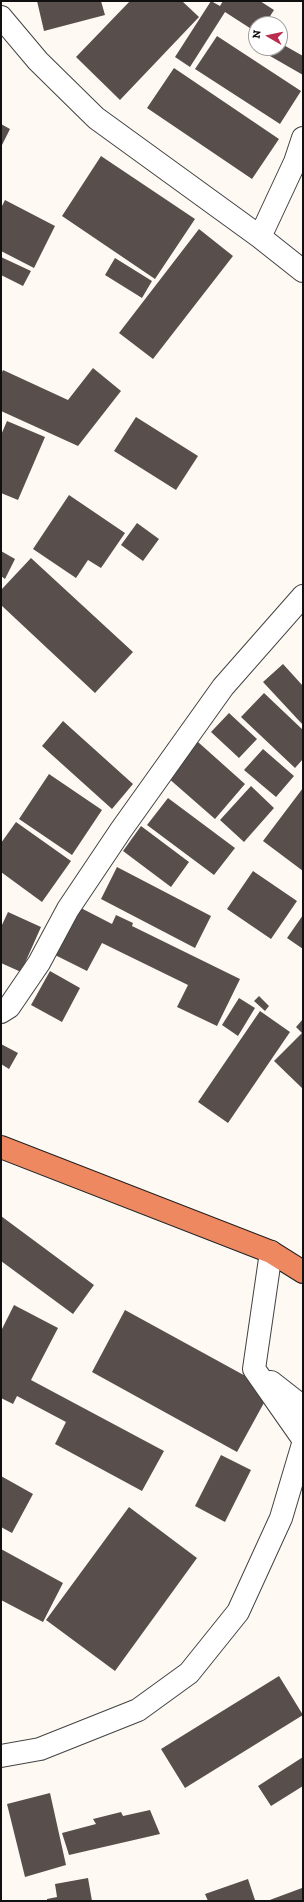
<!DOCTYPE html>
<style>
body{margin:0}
#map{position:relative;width:304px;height:1902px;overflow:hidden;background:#fefaf3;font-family:"Zilla Slab",serif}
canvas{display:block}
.frame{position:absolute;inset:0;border:2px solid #101010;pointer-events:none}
.north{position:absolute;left:248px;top:16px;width:40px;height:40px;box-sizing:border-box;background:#fff;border:1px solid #9f9f9f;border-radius:50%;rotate:279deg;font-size:11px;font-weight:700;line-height:16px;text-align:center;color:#101010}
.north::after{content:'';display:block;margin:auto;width:14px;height:18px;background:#bb2d4e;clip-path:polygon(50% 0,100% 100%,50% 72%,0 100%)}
</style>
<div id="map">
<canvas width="304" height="1902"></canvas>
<div class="frame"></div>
<div class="north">N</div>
</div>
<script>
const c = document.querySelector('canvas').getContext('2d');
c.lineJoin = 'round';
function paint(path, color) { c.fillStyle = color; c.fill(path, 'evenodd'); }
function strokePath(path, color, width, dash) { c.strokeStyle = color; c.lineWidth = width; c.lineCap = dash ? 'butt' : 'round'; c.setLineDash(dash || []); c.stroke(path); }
paint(new Path2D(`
 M37,1H101L105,15L44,31Z
 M130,1H182L199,17L120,100L76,57Z
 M211,1L220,6L223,1H260L274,10L265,24H256V32L225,12L190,67L175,57Z
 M217,36L301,91L280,124L195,69Z
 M280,43L303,56V75L270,56L274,48H280Z
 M174,68L279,139L252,179L147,108Z
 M1,124L10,129L1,147Z
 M101,156L195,219L155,279L62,216Z
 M5,200L55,226L34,268L1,251V208Z
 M199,229L233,256L153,359L119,333Z
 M1,257L31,271L23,286L1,275Z
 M115,258L152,281L142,298L105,275Z
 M93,368L121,391L78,446L1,411V374L3,370L68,400Z
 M136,417L198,456L176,490L114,451Z
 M7,421L45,437L18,500L1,493V435Z
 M69,495L125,533L101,568L88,560L76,578L33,549Z
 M137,523L159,539L143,561L121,545Z
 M1,551L15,559L5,579L1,576Z
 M31,558L133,652L95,693L1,605V590Z
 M283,664L303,686V725L263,682Z
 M264,693L303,730V759L295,768L241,717Z
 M229,713L257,739L239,758L211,732Z
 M63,721L133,784L112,809L42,746Z
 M198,742L245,784L215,819L167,777Z
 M263,749L294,776L276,797L244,770Z
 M49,774L102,810L72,855L19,819Z
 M251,786L274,808L244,842L220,820Z
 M303,788V871L263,841Z
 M168,798L235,848L214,875L147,825Z
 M16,822L71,861L42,902L1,872V843Z
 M141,826L189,862L171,887L123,851Z
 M117,867L211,916L195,948L101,899Z
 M253,871L297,901L271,939L227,909Z
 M79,907L112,924L116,915L133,923L132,926L240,979L217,1026L177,1007L188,985L102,943L87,971L55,955Z
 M8,912L41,927L21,972L1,963V927Z
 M303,915V949L287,938Z
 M50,971L80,988L62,1022L31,1005Z
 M259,996L269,1006L265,1011L254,1001Z
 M239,998L255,1008L238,1036L222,1025Z
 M260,1011L290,1032L228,1123L198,1102Z
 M303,1019V1089L274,1061L302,1033L296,1027Z
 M1,1044L18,1053L9,1069L1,1064Z
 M1,1216L94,1285L73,1314L1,1261Z
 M14,1305L58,1328L31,1380L164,1451L142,1491L55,1444L66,1422L17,1396L13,1404L1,1398V1331Z
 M125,1310L271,1390L237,1452L92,1372Z
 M221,1455L251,1470L225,1522L195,1506Z
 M1,1476L33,1494L12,1533L1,1527Z
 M129,1507L197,1558L115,1671L46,1620Z
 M1,1549L63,1583L43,1622L1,1600Z
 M279,1676L303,1715L185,1788L161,1749Z
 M303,1757V1786L271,1806L258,1786Z
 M50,1793L66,1865L25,1877L7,1804Z
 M150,1810L160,1834L69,1855L62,1833L96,1824L93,1819L121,1812L123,1816Z
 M88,1878L92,1901H47V1899L57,1897L55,1884Z
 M248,1879L255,1900L208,1901L205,1894Z
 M302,1888L303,1901H267Z`), '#584f4c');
const street = new Path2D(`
 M1,17L38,61L96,118L260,237L295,162L303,138
 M260,237L303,271
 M1,1012L9,1007L39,963L68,909L121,830L223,687L303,596
 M271,1252L254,1369L303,1439
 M271,1382L303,1407
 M1,1756L40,1749L138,1710L189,1673L238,1612L281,1518L303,1444`);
const highway = new Path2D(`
 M1,1147L271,1252L303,1272`);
strokePath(street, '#434343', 24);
strokePath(highway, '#212121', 24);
strokePath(street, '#fff', 22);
strokePath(highway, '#ee8861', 22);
</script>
